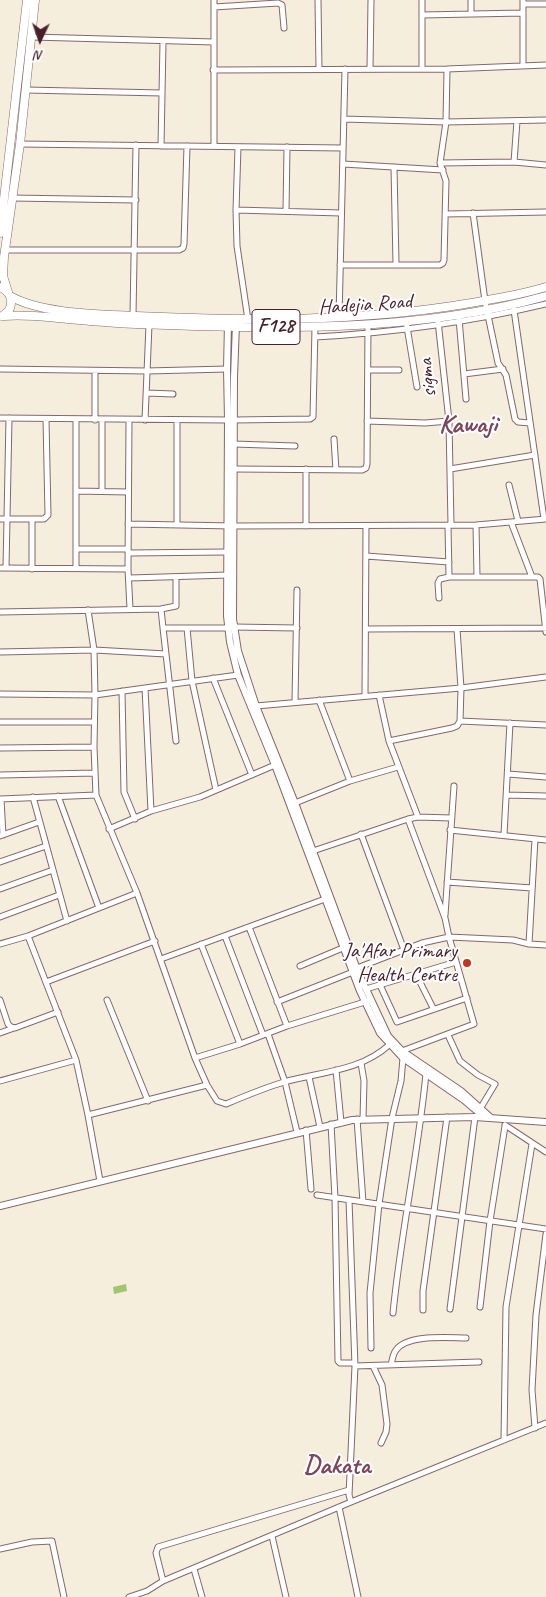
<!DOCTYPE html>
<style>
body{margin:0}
#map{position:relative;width:546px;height:1597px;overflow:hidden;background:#f5eedc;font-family:Caveat,sans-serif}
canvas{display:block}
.north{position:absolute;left:15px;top:15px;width:50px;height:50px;-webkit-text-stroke:4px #fff;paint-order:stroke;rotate:183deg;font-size:14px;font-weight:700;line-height:20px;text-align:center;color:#4a1f2b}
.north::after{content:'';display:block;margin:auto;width:18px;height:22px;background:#4a1f2b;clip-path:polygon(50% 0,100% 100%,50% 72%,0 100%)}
</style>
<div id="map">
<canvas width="546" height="1597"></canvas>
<div class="north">N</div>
</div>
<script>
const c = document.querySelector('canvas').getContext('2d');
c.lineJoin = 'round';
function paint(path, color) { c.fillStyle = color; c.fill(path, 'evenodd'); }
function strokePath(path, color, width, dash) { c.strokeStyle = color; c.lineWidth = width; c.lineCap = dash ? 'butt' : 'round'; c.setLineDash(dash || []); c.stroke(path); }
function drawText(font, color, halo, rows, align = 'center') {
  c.font = font + ' Caveat,sans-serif'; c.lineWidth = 4; c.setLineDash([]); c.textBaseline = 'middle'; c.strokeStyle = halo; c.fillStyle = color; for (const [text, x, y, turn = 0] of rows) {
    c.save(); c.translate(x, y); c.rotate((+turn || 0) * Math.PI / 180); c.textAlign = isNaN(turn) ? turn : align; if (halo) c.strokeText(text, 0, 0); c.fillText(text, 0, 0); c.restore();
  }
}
paint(new Path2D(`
 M126,1284L127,1291L114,1294L113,1287Z`), '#a0c671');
const minor = new Path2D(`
 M318,0L319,69
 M422,0V69
 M523,0V66
 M523,4H546
 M214,7L278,3L282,5L284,28
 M471,14V0
 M422,15L523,13
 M32,37L214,42
 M370,69L371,0
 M213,70L447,69L546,65
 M26,90L162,93
 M344,119L446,122L546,120
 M20,144L343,148
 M161,146L163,42
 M214,146V0
 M238,147L236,210L237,246L248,320
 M514,162L517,121
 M440,163L514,162L546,165
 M343,164L443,170
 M394,167L396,264
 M12,198L136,200
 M236,210L341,213
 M286,211L287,147
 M473,213L485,301L498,363L506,375L515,419L518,422L530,423
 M446,214L546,212
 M5,250H179L183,248L184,244L187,146
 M340,265H440L443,263L444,260L446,181L440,163L446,122L447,69
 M514,310L544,519
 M133,315L136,145
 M339,318L345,69
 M459,319L466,399
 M406,321L417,387
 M438,321L449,421L451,525
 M315,337C393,333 470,322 546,304
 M0,369L147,371L227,369
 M368,370H399
 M464,374L503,369
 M147,393L173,394
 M0,418L228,420
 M76,420V568
 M95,420V371
 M129,420L128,569L130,609
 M145,420L149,325
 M234,420L310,419L313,417L315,327
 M367,421L425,423L449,421
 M334,439L336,470
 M234,444L295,446
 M234,469L362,470L366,468L367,464L368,324
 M306,469V526
 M450,469L535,455
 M509,485L518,521
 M76,491L128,492
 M102,491V420
 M0,519H44L48,515L46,419
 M511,522L532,577
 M128,524L233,526L476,525L546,519
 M177,525V420
 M448,525L449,577
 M476,525L477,577
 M76,549H128
 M128,553L227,552
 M366,556L449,562
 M0,568L128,569
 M6,568L9,418
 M32,569V519
 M130,578L228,575
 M439,598L438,583L440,579L449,577H538L540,579L546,632
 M161,609L176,606V577
 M88,610L94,650L95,695L94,747L96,795L137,893L195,1058L207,1085L88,1115
 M0,612L161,609L163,628H228
 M233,627L297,628
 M163,628L176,741
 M187,628L192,681L216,790
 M366,629L546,628
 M0,652L94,650L166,654
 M213,678L252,775
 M145,688L151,811
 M122,691L124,792L135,819
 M0,694L95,695L238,675
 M365,695L366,526
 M379,695L389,741L418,817
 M319,700L350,781
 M295,702L297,590
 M256,706L461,688L546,677
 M460,721L546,725
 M0,722H93
 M389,741L452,728L457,726L460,721L461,688L457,629
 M0,748L94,747
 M508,774L546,777
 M0,775L95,773
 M507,795L546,796
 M58,796L99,908
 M33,797L67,921
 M0,799L96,795
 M1,799L3,835
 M295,803L350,781L398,767
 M109,829L151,811L200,797L275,765
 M450,830L546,840
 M361,834L404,950
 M504,835L510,723
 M0,836L39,822
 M313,851L408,819L418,817L451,818
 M0,862L46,846
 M447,882L532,888
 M0,889L53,870
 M445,915L454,786
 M0,917L59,895
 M249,927L287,1026
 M28,936L76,1060
 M225,936L263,1035
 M0,944L28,936L137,893
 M201,944L240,1044
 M529,944L535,839
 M161,959L325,899
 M300,966L345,947
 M357,968L422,943L449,937L513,940L529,944L546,945
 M416,974L433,1008
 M46,982L155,941
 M380,985L397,1022L467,998
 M366,989L456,962
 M0,1000L8,1024L11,1027L15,1028L58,1012
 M107,1000L148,1101
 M277,1002L353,972
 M0,1033L14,1028
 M268,1034L285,1082L297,1132
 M448,1035L460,1061L478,1075L495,1084L480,1109
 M402,1051L474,1024L449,937L445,918L408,819
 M195,1058L240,1044L287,1026L368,1001
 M361,1063L364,1081L363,1119
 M336,1070L341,1122
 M309,1077L320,1127
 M0,1081L76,1060L88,1115L100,1181
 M207,1085L217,1101L226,1104C245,1096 264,1088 284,1082C320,1072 361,1071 389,1045
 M357,1119L363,1202
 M331,1124L335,1198L338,1361L340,1363H354
 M505,1125L546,1152
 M306,1130L311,1189
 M317,1195L546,1229
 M349,1200L355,1366L349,1495L351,1502
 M480,1307L490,1221L505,1126
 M450,1309L475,1117
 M423,1310V1291L447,1117
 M393,1313C401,1233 418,1154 426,1074
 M371,1348L370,1293L379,1204L392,1118L401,1081L403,1058
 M391,1365C392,1360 393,1354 396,1350C408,1334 448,1338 466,1338
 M355,1366L479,1362
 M373,1366L382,1385L387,1424L386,1432L381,1443
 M535,1428L532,1390L536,1315L546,1234
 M504,1440L506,1307L532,1144
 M339,1507L358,1597
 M272,1536L286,1597
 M0,1549L32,1542L52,1541L64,1597
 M194,1569L202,1597
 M163,1581L156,1553L158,1547L349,1490
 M129,1597L147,1591L163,1581L351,1502L546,1423`);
const tertiary = new Path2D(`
 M228,323L227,369L228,420L227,616L230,642L238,675L275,765L360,991L380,1033L403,1058L464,1100L484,1117
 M236,324L234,377L233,619L238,651L256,706L295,803L358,972L388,1036L402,1051L461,1091L491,1118
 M0,1206L352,1120L475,1117L546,1122`);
const primary = new Path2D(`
 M0,233L27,0
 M0,287C14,293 15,309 2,316
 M8,292L3,276L4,257L20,144L35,0
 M10,296C41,314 100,314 136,316C246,321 356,322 465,304C492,299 519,295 546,287
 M4,316C26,314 46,317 68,319C91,321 113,323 136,324C273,329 413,333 546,296`);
strokePath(minor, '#866769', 7);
strokePath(tertiary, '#866769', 8);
strokePath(primary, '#866769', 9);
strokePath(minor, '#fff', 5);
strokePath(tertiary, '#fff', 6);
strokePath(primary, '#fff', 8);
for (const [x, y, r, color] of [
 [467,963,5,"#c8321e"]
]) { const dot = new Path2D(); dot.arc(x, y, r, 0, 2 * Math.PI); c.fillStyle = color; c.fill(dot); strokePath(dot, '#fff', 2); }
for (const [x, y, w] of [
 [276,327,48]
]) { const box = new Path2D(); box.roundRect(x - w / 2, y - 17.5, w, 35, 4); c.fillStyle = '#fff'; c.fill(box); strokePath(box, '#4a1f2b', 1); }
drawText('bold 20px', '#4a1f2b', null, [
 ["F128",276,327]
]);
drawText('21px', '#4a1f2b', '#fff', [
 ["Hadejia Road",365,305,-4],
 ["sigma",428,378,-96]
]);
drawText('21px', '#4a1f2b', '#fff', [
 ["Ja'Afar Primary",457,951],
 ["Health Centre",457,975]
], 'right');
drawText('bold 26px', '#7d465a', '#fff', [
 ["Kawaji",468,425],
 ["Dakata",337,1466]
]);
</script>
